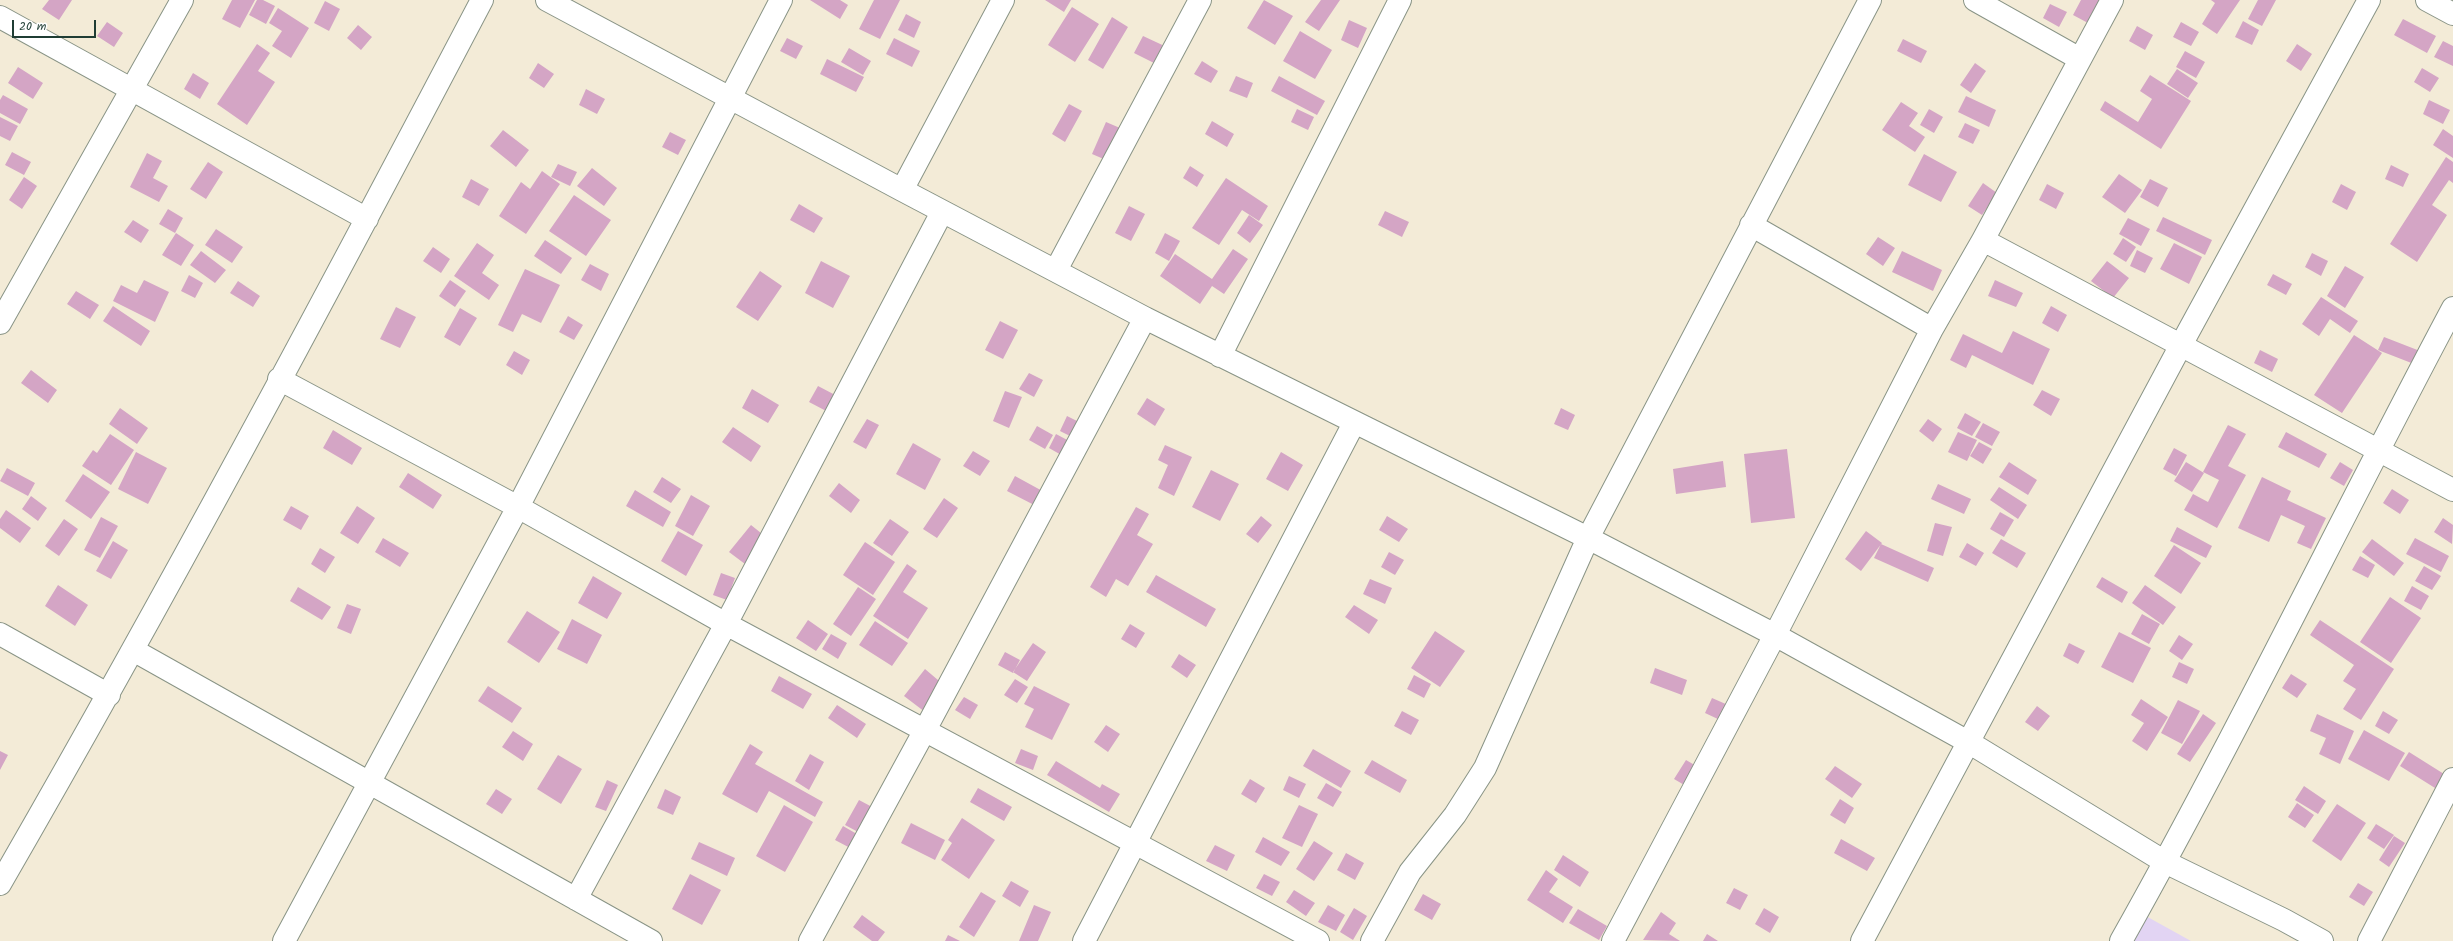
<!DOCTYPE html>
<style>
body{margin:0}
#map{position:relative;width:2453px;height:941px;overflow:hidden;background:#f3ebd7;font-family:Kalam,sans-serif}
canvas{display:block}
.scale{position:absolute;left:12px;top:20px;width:84px;height:18px;box-sizing:border-box;border:2px solid #1f3d34;border-top:0;padding-left:5px;font-size:12px;line-height:14px;white-space:nowrap;color:#1f3d34;-webkit-text-stroke:3px #fff;paint-order:stroke}
</style>
<div id="map">
<canvas width="2453" height="941"></canvas>
<div class="scale">20 m</div>
</div>
<script>
const c = document.querySelector('canvas').getContext('2d');
c.lineJoin = 'round';
function paint(path, color) { c.fillStyle = color; c.fill(path, 'evenodd'); }
function strokePath(path, color, width, dash) { c.strokeStyle = color; c.lineWidth = width; c.lineCap = dash ? 'butt' : 'round'; c.setLineDash(dash || []); c.stroke(path); }
paint(new Path2D(`
 M2144,915L2191,941H2130Z`), '#e2d4f3');
paint(new Path2D(`
 M49,0H72L59,20L42,9Z
 M232,0H255L240,28L222,19Z
 M257,0H263L275,6L266,24L249,15Z
 M810,0H840L848,5L840,19Z
 M874,0H900L880,39L859,29Z
 M1045,0H1071L1064,12Z
 M1264,0L1293,16L1275,45L1247,28Z
 M1321,0H1340L1319,31L1305,22Z
 M2081,0H2101L2088,23L2073,15Z
 M2211,0H2240L2217,34L2202,24L2215,3Z
 M2258,0H2276L2262,26L2248,19Z
 M325,1L340,9L329,31L314,23Z
 M2050,4L2067,12L2059,27L2043,18Z
 M1072,7L1099,24L1075,62L1048,45Z
 M278,8L309,28L291,58L272,46L282,31L269,23Z
 M906,14L921,22L914,38L898,30Z
 M1112,17L1128,27L1103,69L1088,60Z
 M2403,19L2436,36L2427,53L2394,35Z
 M1349,20L1367,28L1358,48L1341,40Z
 M2243,21L2259,30L2252,45L2235,37Z
 M107,22L123,33L114,47L97,36Z
 M2181,22L2199,32L2191,46L2173,37Z
 M358,25L372,37L361,50L347,38Z
 M2137,26L2153,35L2145,50L2129,41Z
 M1300,31L1332,50L1315,79L1283,61Z
 M1143,36L1171,49L1162,67L1134,53Z
 M787,38L803,46L796,59L780,51Z
 M894,38L920,51L912,67L886,54Z
 M1903,39L1927,51L1921,63L1897,51Z
 M2443,41L2453,46V66L2434,57Z
 M257,44L270,53L258,71L275,82L247,125L217,104Z
 M2297,44L2312,54L2301,71L2286,61Z
 M849,48L871,61L863,75L841,62Z
 M2185,51L2205,62L2196,78L2176,67Z
 M827,59L864,77L856,92L820,74Z
 M1202,61L1218,71L1211,83L1194,74Z
 M538,63L554,74L544,88L529,78Z
 M1975,63L1986,71L1971,93L1960,85Z
 M18,67L43,83L33,99L8,83Z
 M2422,68L2439,78L2430,92L2414,82Z
 M2177,69L2198,83L2188,98L2167,84Z
 M193,73L209,83L200,99L184,89Z
 M2150,75L2191,101L2161,149L2100,110L2105,101L2138,122L2152,99L2140,91Z
 M1236,76L1253,83L1247,98L1229,91Z
 M1279,76L1325,101L1317,115L1271,91Z
 M586,89L605,99L597,114L579,105Z
 M3,95L28,109L20,124L0,113V100Z
 M1966,96L1996,110L1989,127L1958,112Z
 M2429,100L2450,110L2443,124L2423,114Z
 M1901,102L1918,113L1909,126L1925,137L1915,152L1882,130Z
 M1069,104L1082,111L1065,142L1052,134Z
 M1297,109L1314,117L1308,130L1291,122Z
 M1929,109L1943,117L1934,133L1920,125Z
 M0,117L18,126L10,141L0,136Z
 M1212,121L1234,134L1227,147L1205,134Z
 M1106,122L1120,128L1106,160L1092,154Z
 M1965,123L1980,130L1973,144L1958,137Z
 M2443,129L2453,136V158L2433,145Z
 M503,130L529,150L516,167L490,146Z
 M670,132L686,140L678,155L662,147Z
 M12,152L31,162L24,175L5,165Z
 M147,153L162,161L153,178L168,186L159,202L130,187Z
 M1924,154L1957,172L1941,202L1908,185Z
 M2446,157L2453,162V183L2449,180L2432,205L2447,215L2417,262L2390,244Z
 M208,162L223,172L206,199L190,189Z
 M558,164L577,172L570,186L551,177Z
 M2391,165L2409,174L2403,187L2385,179Z
 M1190,166L1204,175L1197,187L1183,178Z
 M592,168L617,188L604,206L577,186Z
 M542,171L560,184L526,234L499,216L521,182L530,189Z
 M2119,174L2142,190L2125,213L2102,197Z
 M24,177L37,186L22,209L9,200Z
 M1226,178L1268,206L1259,221L1242,210L1219,245L1192,228Z
 M471,179L489,189L479,206L462,197Z
 M2150,179L2168,188L2158,207L2140,197Z
 M1983,183L1997,193L1982,215L1968,206Z
 M2047,184L2064,193L2056,209L2039,200Z
 M2341,184L2356,192L2347,210L2332,202Z
 M574,195L611,220L586,256L549,231Z
 M799,204L823,218L814,233L790,220Z
 M1129,206L1145,214L1131,241L1115,233Z
 M168,209L183,218L175,233L159,224Z
 M1385,211L1409,222L1402,237L1378,225Z
 M1249,215L1263,225L1250,243L1237,233Z
 M2163,217L2212,240L2205,255L2156,231Z
 M2128,218L2150,229L2141,246L2119,234Z
 M133,220L149,230L141,243L124,232Z
 M216,229L243,247L232,263L205,245Z
 M176,233L194,245L181,266L162,255Z
 M1165,233L1180,241L1169,261L1155,253Z
 M1878,237L1895,248L1883,266L1866,254Z
 M2123,238L2136,247L2126,262L2113,254Z
 M545,240L572,258L561,274L534,256Z
 M477,243L494,255L482,273L499,285L489,300L454,276Z
 M2174,243L2202,257L2189,284L2160,269Z
 M433,247L450,259L441,273L423,261Z
 M1233,249L1248,259L1224,294L1212,286L1200,304L1160,276L1175,254L1212,279Z
 M2137,250L2153,258L2145,273L2130,266Z
 M201,251L226,270L215,283L190,265Z
 M1902,251L1942,270L1933,291L1892,272Z
 M2312,253L2328,261L2321,276L2305,267Z
 M821,261L850,276L833,308L805,293Z
 M2107,261L2129,278L2113,298L2091,281Z
 M590,264L609,274L601,291L581,280Z
 M2345,266L2364,277L2345,308L2327,296Z
 M525,269L560,285L541,323L522,314L513,332L498,325Z
 M760,271L782,286L758,321L736,307Z
 M2273,274L2292,284L2286,295L2267,285Z
 M189,275L203,283L195,298L181,291Z
 M144,280L169,292L155,322L113,301L121,285L137,293Z
 M450,280L466,291L455,307L439,296Z
 M1995,280L2023,293L2016,307L1988,296Z
 M238,281L260,296L253,307L230,293Z
 M76,291L99,305L90,319L67,304Z
 M2321,297L2358,321L2350,333L2330,319L2319,336L2302,324Z
 M113,306L150,331L141,346L103,321Z
 M2051,306L2067,315L2058,332L2042,323Z
 M396,307L416,317L400,348L380,339Z
 M460,308L477,318L460,346L444,337Z
 M568,316L583,325L574,340L559,332Z
 M1000,321L1018,330L1003,359L985,350Z
 M2013,331L2050,349L2033,385L1972,355L1966,368L1950,360L1963,334L2002,353Z
 M2354,335L2382,353L2342,413L2314,395Z
 M2384,337L2420,351L2414,364L2378,350Z
 M2260,350L2278,359L2272,372L2254,363Z
 M514,351L530,360L522,375L506,365Z
 M31,370L57,390L48,403L21,383Z
 M1029,373L1043,380L1034,397L1019,389Z
 M818,386L839,397L830,413L809,402Z
 M752,389L779,405L768,423L742,408Z
 M2042,390L2060,399L2051,416L2033,405Z
 M1005,391L1022,397L1009,428L993,421Z
 M1147,398L1165,409L1155,426L1137,414Z
 M120,408L148,428L137,444L109,424Z
 M1561,408L1575,415L1568,430L1554,424Z
 M1965,413L1981,422L1972,436L1957,428Z
 M1067,416L1081,423L1074,438L1060,431Z
 M867,419L879,425L866,449L853,442Z
 M1928,419L1942,429L1933,442L1919,431Z
 M1983,423L2000,432L1992,446L1975,437Z
 M2228,425L2246,434L2228,466L2246,475L2217,528L2184,510L2193,494L2208,502L2219,480L2203,472Z
 M1037,426L1053,435L1045,449L1029,440Z
 M733,427L761,446L751,462L722,442Z
 M333,430L362,448L352,465L323,448Z
 M1958,432L1977,440L1967,461L1948,452Z
 M2286,432L2327,454L2319,468L2278,447Z
 M110,434L134,450L111,485L82,466L93,450L97,453Z
 M1056,434L1071,442L1063,456L1049,448Z
 M1979,442L1992,449L1983,464L1970,456Z
 M913,443L941,459L925,490L896,474Z
 M1165,445L1192,457L1174,496L1158,488L1168,465L1158,460Z
 M2174,448L2187,455L2176,476L2163,469Z
 M1787,449L1795,518L1751,523L1744,454Z
 M973,451L990,461L980,476L963,466Z
 M136,452L167,468L148,504L118,489Z
 M1281,452L1303,465L1288,491L1266,479Z
 M1723,461L1726,487L1676,494L1673,469Z
 M2009,462L2037,480L2028,495L1999,477Z
 M2186,462L2204,473L2192,492L2174,481Z
 M2340,462L2353,470L2344,486L2330,478Z
 M7,468L35,483L28,496L0,481Z
 M1211,470L1239,484L1220,521L1192,507Z
 M408,473L442,495L433,509L399,487Z
 M83,474L110,492L91,519L65,501Z
 M1015,476L1046,493L1038,507L1007,491Z
 M662,477L681,489L671,503L653,492Z
 M2262,477L2291,491L2287,500L2326,518L2311,549L2297,543L2305,526L2281,515L2269,542L2238,528Z
 M839,483L860,500L851,513L829,496Z
 M1938,484L1971,499L1964,514L1931,499Z
 M1999,487L2027,505L2018,519L1990,500Z
 M2392,489L2409,500L2400,514L2383,503Z
 M635,490L671,512L663,527L626,506Z
 M691,495L710,506L693,536L675,526Z
 M31,496L47,508L38,521L22,509Z
 M944,498L958,508L937,538L923,529Z
 M291,506L309,516L301,530L283,520Z
 M357,506L375,518L358,544L340,533Z
 M1136,507L1149,514L1137,535L1153,544L1128,586L1116,579L1106,597L1090,587Z
 M6,510L31,528L20,543L0,528V519Z
 M2000,512L2014,520L2004,537L1990,529Z
 M1261,516L1272,525L1258,543L1246,534Z
 M1387,516L1408,529L1399,542L1379,530Z
 M101,517L118,526L100,558L84,550Z
 M2443,518L2453,525L2452,544L2434,532Z
 M64,519L78,529L59,556L45,546Z
 M890,519L909,532L892,556L873,543Z
 M1935,523L1952,527L1943,556L1927,551Z
 M751,525L766,537L745,564L729,552Z
 M2177,527L2212,546L2206,558L2170,541Z
 M678,531L703,545L686,576L661,561Z
 M1866,531L1882,543L1861,571L1845,559Z
 M383,538L409,553L400,567L375,552Z
 M2415,538L2449,556L2441,572L2406,554Z
 M2001,539L2026,553L2017,568L1992,553Z
 M2372,539L2404,563L2394,576L2362,552Z
 M113,541L128,550L111,579L96,571Z
 M865,542L895,562L873,595L843,575Z
 M1967,543L1984,553L1976,566L1959,557Z
 M1881,544L1934,568L1928,582L1874,558Z
 M2174,545L2201,563L2181,594L2154,576Z
 M320,548L335,557L325,573L311,564Z
 M1389,552L1404,560L1395,575L1381,567Z
 M2360,556L2375,565L2368,578L2352,570Z
 M907,564L917,571L903,592L928,608L908,639L873,616Z
 M2424,566L2441,576L2432,590L2415,581Z
 M721,573L735,578L727,600L713,595Z
 M1156,575L1216,609L1206,627L1146,592Z
 M593,576L622,593L607,619L578,603Z
 M2102,577L2128,592L2122,603L2096,587Z
 M1370,579L1392,588L1385,604L1363,594Z
 M58,585L88,605L75,626L45,606Z
 M2145,585L2176,607L2163,625L2132,603Z
 M2412,586L2429,596L2421,610L2404,601Z
 M298,587L331,607L322,620L290,601Z
 M858,587L876,599L851,636L833,624Z
 M2390,597L2421,618L2391,663L2360,642Z
 M347,604L361,609L351,634L337,628Z
 M1354,605L1378,620L1369,634L1345,617Z
 M527,611L560,632L539,663L507,642Z
 M2142,614L2160,624L2149,644L2131,634Z
 M572,619L602,635L587,664L557,649Z
 M808,620L828,634L816,651L796,638Z
 M2320,620L2394,669L2361,720L2343,709L2356,689L2343,681L2354,665L2310,635Z
 M875,621L908,643L892,666L859,645Z
 M1130,624L1145,633L1136,648L1121,639Z
 M1435,631L1465,651L1440,687L1411,668Z
 M2119,632L2151,648L2133,683L2101,667Z
 M831,634L847,643L838,659L822,649Z
 M2179,635L2193,644L2182,660L2169,651Z
 M1033,643L1046,652L1027,681L1013,672Z
 M2069,643L2085,651L2078,664L2063,656Z
 M1005,652L1020,660L1013,673L998,665Z
 M1179,654L1196,665L1187,678L1171,667Z
 M2179,662L2194,669L2187,684L2172,677Z
 M1655,668L1687,680L1682,695L1650,683Z
 M925,669L945,686L925,712L904,696Z
 M2291,674L2307,684L2297,698L2282,688Z
 M1414,675L1431,684L1424,698L1407,689Z
 M779,676L812,694L803,709L771,691Z
 M1015,679L1028,687L1017,703L1004,695Z
 M488,686L522,708L512,723L478,701Z
 M1034,686L1070,704L1052,740L1025,727L1034,709L1024,704Z
 M964,697L978,705L970,719L955,710Z
 M1712,698L1728,705L1720,720L1705,713Z
 M2141,699L2168,717L2147,751L2132,741L2144,723L2131,715Z
 M2178,700L2200,711L2182,744L2161,733Z
 M837,705L866,724L857,738L828,718Z
 M2037,706L2050,716L2038,731L2025,722Z
 M1402,711L1419,720L1411,735L1394,726Z
 M2383,711L2398,720L2389,734L2375,726Z
 M2203,714L2216,723L2190,762L2177,754Z
 M2317,714L2354,731L2340,764L2319,754L2326,738L2310,731Z
 M1106,725L1120,734L1108,752L1094,742Z
 M2364,730L2405,753L2389,781L2348,759Z
 M513,731L533,744L523,761L502,747Z
 M750,744L763,752L755,764L823,802L815,817L769,791L757,813L722,794Z
 M1021,749L1038,756L1033,770L1015,763Z
 M1313,749L1351,771L1341,788L1303,766Z
 M0,751L8,755L0,770Z
 M2409,752L2444,774L2435,788L2400,766Z
 M810,754L824,762L809,790L795,781Z
 M558,755L582,769L561,804L537,789Z
 M1372,760L1407,780L1400,793L1364,773Z
 M1686,760L1698,767L1686,786L1674,779Z
 M1056,761L1100,788L1102,784L1120,794L1109,812L1047,775Z
 M1835,766L1862,784L1852,798L1825,779Z
 M1289,776L1306,784L1299,798L1283,790Z
 M1250,779L1265,788L1256,803L1241,794Z
 M607,780L618,785L606,811L595,807Z
 M1326,783L1342,792L1333,807L1317,798Z
 M2304,786L2326,801L2318,814L2295,800Z
 M978,788L1012,807L1004,821L970,802Z
 M496,789L512,799L502,814L486,804Z
 M665,789L681,797L673,815L657,808Z
 M1840,799L1854,808L1845,824L1830,815Z
 M859,800L874,808L860,833L845,825Z
 M2297,803L2314,815L2305,828L2288,817Z
 M2337,804L2366,823L2341,861L2312,841Z
 M784,805L813,822L785,872L756,856Z
 M1299,805L1318,814L1302,847L1282,838Z
 M962,818L995,840L969,879L941,860L952,843L948,840Z
 M911,823L945,840L935,860L901,843Z
 M2376,824L2394,835L2384,849L2367,838Z
 M843,826L862,837L854,850L835,840Z
 M2394,836L2405,843L2389,867L2379,860Z
 M1263,837L1290,852L1281,866L1255,852Z
 M1841,839L1875,858L1867,871L1834,853Z
 M1314,841L1333,853L1314,881L1296,869Z
 M699,842L735,858L727,876L691,859Z
 M1215,845L1235,855L1227,871L1206,861Z
 M1346,853L1364,863L1355,880L1337,870Z
 M1563,855L1589,872L1580,887L1554,870Z
 M1546,870L1558,879L1549,892L1573,907L1563,923L1527,900Z
 M690,874L721,890L702,925L672,909Z
 M1264,874L1280,882L1272,896L1256,888Z
 M1011,881L1029,891L1020,907L1002,896Z
 M2358,883L2373,892L2364,906L2349,897Z
 M1734,888L1748,895L1740,910L1726,903Z
 M1294,890L1315,903L1306,916L1286,902Z
 M981,892L996,901L974,937L959,927Z
 M1423,894L1441,904L1432,920L1414,910Z
 M1034,905L1051,912L1038,941H1019Z
 M1328,905L1345,915L1336,931L1318,922Z
 M1354,908L1367,916L1353,940L1340,932Z
 M1764,908L1779,917L1770,933L1755,924Z
 M1578,909L1607,926L1599,940L1569,923Z
 M1661,912L1676,923L1669,934L1680,941L1643,940Z
 M862,915L885,932L878,941H872L853,927Z
 M1707,934L1718,941H1703Z
 M948,935L960,941H945Z`), '#d4a5c5');
const street = new Path2D(`
 M547,0L902,190L1145,318L1588,538L1775,635L1970,743L2165,862L2284,920L2322,941
 M1975,0L2080,59
 M2427,0L2453,14
 M0,17L367,219
 M902,190L1003,0
 M1751,225L1932,329
 M1983,240L2453,490
 M1056,270L1200,0
 M0,323L182,0
 M1220,356L1400,0
 M279,379L518,507L726,624L1318,941
 M0,634L109,695
 M133,650L651,941
 M0,884C168,593 326,297 482,0
 M576,899L726,624L942,212
 M284,941L518,507L781,0
 M810,941L925,730L1145,318
 M1084,941L1354,423
 M1372,941L1410,872L1455,815L1485,768L1588,538L1870,0
 M1613,941L1775,635L1932,329L1983,240L2112,0
 M1862,941L2181,345L2369,0
 M2121,941C2238,733 2341,518 2453,308
 M2369,941L2453,779`);
strokePath(street, '#899486', 24);
strokePath(street, '#fff', 22);
</script>
